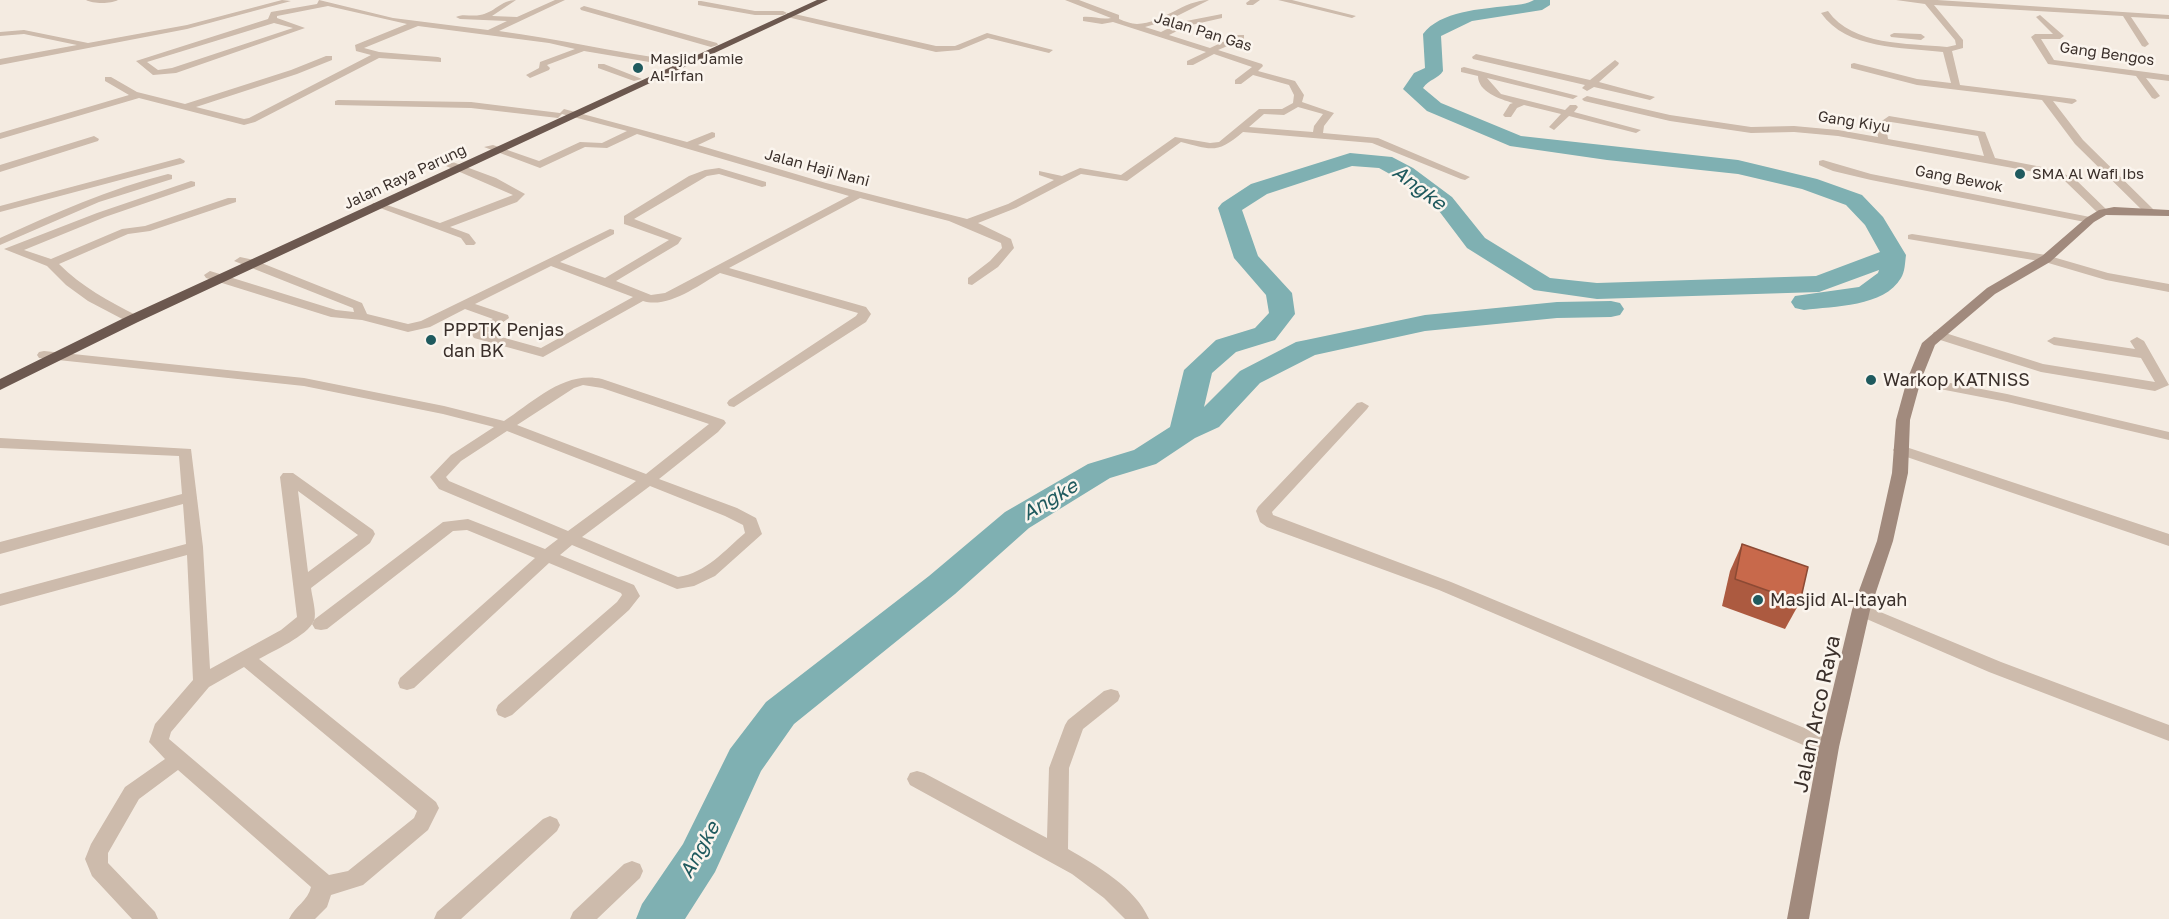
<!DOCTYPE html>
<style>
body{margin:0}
canvas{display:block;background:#f4ebe1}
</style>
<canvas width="2169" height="919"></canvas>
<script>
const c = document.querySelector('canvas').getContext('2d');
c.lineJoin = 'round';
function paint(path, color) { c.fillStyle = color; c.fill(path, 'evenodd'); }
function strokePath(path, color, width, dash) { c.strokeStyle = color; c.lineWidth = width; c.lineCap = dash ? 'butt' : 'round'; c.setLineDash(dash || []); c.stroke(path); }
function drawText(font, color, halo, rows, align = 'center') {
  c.font = font + ' "Golos Text",sans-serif'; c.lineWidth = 5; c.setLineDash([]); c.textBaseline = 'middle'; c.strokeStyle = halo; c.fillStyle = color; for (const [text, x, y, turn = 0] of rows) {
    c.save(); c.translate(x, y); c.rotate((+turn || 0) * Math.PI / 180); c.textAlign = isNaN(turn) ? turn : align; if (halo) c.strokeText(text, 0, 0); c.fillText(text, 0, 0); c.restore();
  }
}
paint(new Path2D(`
 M1534,0H1550V5L1542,10L1472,21L1441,36L1443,71C1438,79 1429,79 1423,88L1441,103L1521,136L1738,160L1817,179L1862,195L1883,217L1906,255C1905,262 1905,272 1901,278C1884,307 1834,306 1804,310L1795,308L1791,302L1795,296L1859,287L1878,273L1879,270L1819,292L1597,299L1534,290L1467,248L1436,207L1397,178L1379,168L1352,166L1267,194L1242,210L1258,256L1292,293L1295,314L1275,340L1236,352L1212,373L1204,407L1240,371L1296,342L1306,340L1425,315L1557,302L1611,301L1620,303L1624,309L1620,315L1611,317L1557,318L1425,331L1315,355L1260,383L1219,427L1195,438L1156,464L1110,478L1029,528L955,594L794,724L761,771L715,872L685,919H636L642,904L683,844L730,749L766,702L929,576L1005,512L1088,464L1134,450L1170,427L1184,370L1216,340L1255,328L1269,313L1266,295L1234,258L1218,208L1222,203L1251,184L1350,153L1392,157L1413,168L1452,197L1485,238L1550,278L1597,283L1816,276L1880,252L1865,225L1846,205L1802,189L1738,174L1607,160L1510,146L1427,111L1403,89L1414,73L1425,68L1423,34C1440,11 1482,9 1507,6C1516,5 1528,4 1534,0Z`), '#7fb0b2');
paint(new Path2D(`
 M86,0H118C111,4 93,4 86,0Z
 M282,0L291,1L187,29L0,65V59L77,45L24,34L0,36V32L24,30L88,43L187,25Z
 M319,0L393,18L488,30L507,21L460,19L456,17C463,13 471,17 480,15C494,13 501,0 516,0L492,16L517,17L555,0H565L499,31C558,39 614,52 673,60L677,63L673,66L584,51L547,65L550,68L549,70L530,78L526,75L539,68L540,62L575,49L549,43L418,26L364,48L379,52L438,57L441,58V62L379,58L255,122L244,125L139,98L0,139V133L129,95L105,81V77H111L137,92L185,104L291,70L326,56H332V60L297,74L196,107L244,119L249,118L371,55L356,51L355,45L407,24L328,6L277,16V18L305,28L176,73L153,75L136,61L268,19L271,12L317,4ZM274,23L293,28L172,68L158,70L147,62Z
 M1065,0H1079L1119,15V19C1124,21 1132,24 1137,24C1163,23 1184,0 1209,0L1169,20L1145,27L1161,32L1181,22L1222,14V18L1187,26L1169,35L1210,48L1238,35H1244V39L1218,50L1262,64L1263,66L1258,71L1295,81L1304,95L1302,102L1334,113L1324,126L1323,133L1378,138L1470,177L1465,180L1461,179L1372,143L1243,132C1217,154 1212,150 1181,142L1127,181L1081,174L1016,208L978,223L1011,239L1014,248L998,267L972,285L968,284V278L990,261L1002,248L1001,243L949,221L860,198L729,268L866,307L871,314L866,322L734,407L729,406L727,403L729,400L856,316L858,313L720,273C699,285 668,309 643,301L543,357L474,338L472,335L474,330L493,319L465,309L430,327L408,332L362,320L331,317L206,278L204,275L210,271L336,310L354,312L353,308L234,261L240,257L254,260L362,303L367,314L408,324L421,321L610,229L614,230V234L560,262L605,278L669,240L624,224V216L689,176L705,170L719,168L766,182V186L762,187L719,174L707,176L634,219L682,238L678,244L616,281L651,295L665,293L849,196L637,134L607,148L585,147L540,168L484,147L493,145L539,161L580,142L602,143L627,131L562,114L558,118L471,108L335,105V101L338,100L471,102L560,113L564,109L687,142L712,132L715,133V137L698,145L826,183L967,219L1008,204L1054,180L1039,175V171L1062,176L1080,168L1121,175L1175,137L1210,143L1219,142L1259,109H1282L1293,103L1294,95L1289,85L1253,75L1241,84H1235V80L1252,67L1214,54L1193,65H1187V61L1206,52L1113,22L1102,24L1083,21V17C1093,16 1101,20 1111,18ZM1298,107L1323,114L1314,126L1313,132L1249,127L1264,114L1284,115ZM551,266L633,297L541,348L487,333L509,318L508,315L475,304Z
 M1250,0H1260L1253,5H1247L1246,3Z
 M1278,0H1292L1356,16L1352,18Z
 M1896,0H1937L2169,15V19L2131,17L2149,44L2145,47L2142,46L2123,16L1934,5L1963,40V48L1952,51L1960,85L2075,99L2077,101L2072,104L2053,101L2083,140L2153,209V213H2145L2075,144L2042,100L1917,85L1851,68V64L1854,63L1917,79L1951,83L1943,52C1902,47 1847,50 1821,13L1828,11C1853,46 1907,43 1947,47L1956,45L1955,40L1925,4Z
 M701,1L755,11H783L787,13L783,15H755L698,5V1Z
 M584,6L717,43L718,45L711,47L581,10L580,8Z
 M790,13L936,46H955L987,33L1053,50L1049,53L988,38L959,50L936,52L787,17V13Z
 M2040,15L2064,36L2060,39H2041L2054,60L2169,75V81L2146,78L2160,96L2155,99L2152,98L2136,76L2048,64L2031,37L2035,34H2053L2036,17Z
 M1894,33L1921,34L1925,37L1921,40L1891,37L1890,35Z
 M1476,54L1590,80L1615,60L1619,63L1618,65L1599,82L1655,97L1650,100L1594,87L1587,91L1582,88L1585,85L1473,59L1472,57Z
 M598,64H604L642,79L634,81L598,68Z
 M1464,67L1578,96L1573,99L1487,78L1501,94L1565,110L1570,105H1576L1578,107L1574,112L1641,130L1636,133L1569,116L1554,130L1549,127L1561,114L1524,105L1517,108L1511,117H1505L1503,115L1510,104L1513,103C1500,99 1478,92 1478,76L1461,72V68Z
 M1587,96L1670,115L1751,127L1794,126L1838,130L1878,137L1876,125L1889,116L1985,132L1995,158L2042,167L2073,177L2109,212L2103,215L2099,214L2065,181L2040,173L1838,136L1794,132L1751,133L1670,121L1584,101L1582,99ZM1891,122L1978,136L1984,156L1888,139L1886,126Z
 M94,136L99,139L98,141L0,172V165Z
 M180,158L185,161L184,163L0,212V206Z
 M1823,160L1871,174L2090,217L2096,220L2090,223L1871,180L1833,171L1819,165V161Z
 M450,161L496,178L525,194L517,202L450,227L469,234L476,243L474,245H466L461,238L372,205L373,203H381L440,223L513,195L446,166V162Z
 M168,174L172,175V179L99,202L0,245V238C55,213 109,189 168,174Z
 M191,181L195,182V186L105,217L24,250L51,259L122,229L145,226L228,198H236V202L150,231L128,234L59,264C82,287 108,301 138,316L139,319L138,322H128L88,301L66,285L47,266L4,249L97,213Z
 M1912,234L2046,255L2108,273L2169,284V292L2106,280L2045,262L1908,239V235Z
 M1939,331L2043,364L2155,382L2141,358L2054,345L2047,341L2054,337L2135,349L2130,341L2137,337L2144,341L2169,385L2155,391L2041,372L1934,338L1932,335L1934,332Z
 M44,351L304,378L444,406L504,421C533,402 565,370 602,379L724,420L726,423L718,432L659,479L737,508L756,518L762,534L715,576L694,586L677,589L572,545L560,555L634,585L640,596L629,610L512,715L505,718L498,715L496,710L498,705L617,602L622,595L621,593L549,563L414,688L407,690L400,688L398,683L400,678L535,558L467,530L453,531L327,629L321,630L315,629L312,624L315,619L443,522L468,519L545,549L558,539L439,489L430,477L451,455L494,427L443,414L304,386L39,358L37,355L39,352ZM583,385L602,388L709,424L646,474L517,425L574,388ZM507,431L636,481L568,531L449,481L446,477L461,461ZM650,486L725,516L743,525L745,533C725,550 706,573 678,577L582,537Z
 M1914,376L2007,394L2169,432V440L2007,402L1909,383L1907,380Z
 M1362,402L1369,406L1367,409L1272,512L1273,515L1451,582L1836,741L1839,747L1836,753L1829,755L1822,753L1439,590L1267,527L1260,522L1256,511L1258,507L1357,403Z
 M0,438L191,449L203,547L210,669L281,630L297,617L280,477L283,473H293L373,530L375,534L370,543L311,588C312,597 317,613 314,621C307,636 273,651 259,659L436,802L439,808L428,830L363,885L331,895L327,907L315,919H289C295,906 308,901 311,887L178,770L139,799L108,853V863L155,912L158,919H132L92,876L85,859L91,844L125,787L165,759L149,742L155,724L193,680L187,555L0,606V594L186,544L183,504L0,554V542L182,494L179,456L0,448ZM298,491L358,535L308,572ZM244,667L417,811L414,818L348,871L329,875L169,739L171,732L209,687Z
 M1900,445L2169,534V546L1895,453L1893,450L1895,447Z
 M1861,604L2001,662L2169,725V741L1989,672L1855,614L1852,610L1855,606Z
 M1111,689L1118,691L1120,696L1118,701L1083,729L1069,768L1068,849C1097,866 1135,887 1149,919H1125L1104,898L1072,874L910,785L907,779L910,773L917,771L924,773L1047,838L1049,768L1065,725L1068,720L1104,691Z
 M550,816L557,819L560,825L557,831L461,919H434L437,912L543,819Z
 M632,861L640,864L643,871L640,878L597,919H570L573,912L624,864Z`), '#cdbbac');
paint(new Path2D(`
 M2114,207L2169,210V216L2106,215L2094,222L2050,262L1995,294L1935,345L1921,380L1910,420L1908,473L1893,541L1870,610L1839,747L1809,919H1787L1819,747L1852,610L1877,541L1892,473L1896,420L1907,380L1922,343L1987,288L2042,256L2086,218L2099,210Z`), '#a18a7d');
paint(new Path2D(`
 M817,0H828L138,322L0,390V379L128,316Z`), '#6c584f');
paint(new Path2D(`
 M1742,544L1800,602L1785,629L1722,606L1730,571Z`), '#ac5a40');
const building = new Path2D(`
 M1742,544L1808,567L1800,602L1735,579Z`);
paint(building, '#c8694b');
strokePath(building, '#8c4a34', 1.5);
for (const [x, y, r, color] of [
 [638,68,6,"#1f5a5e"],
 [2020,174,6,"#1f5a5e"],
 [431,340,6,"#1f5a5e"],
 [1871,380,6,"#1f5a5e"],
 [1758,600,6,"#1f5a5e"]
]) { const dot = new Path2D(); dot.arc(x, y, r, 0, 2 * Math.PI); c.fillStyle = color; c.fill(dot); strokePath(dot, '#fbf5ee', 2); }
drawText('15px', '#3b302b', '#fbf5ee', [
 ["Jalan Pan Gas",1203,32,17],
 ["Gang Bengos",2107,54,8],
 ["Gang Kiyu",1854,122,9],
 ["Jalan Haji Nani",817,168,15],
 ["Jalan Raya Parung",405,177,-25],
 ["Gang Bewok",1959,179,11]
]);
drawText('15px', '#3b302b', '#fbf5ee', [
 ["Masjid Jamie",650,59],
 ["Al-Irfan",650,76],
 ["SMA Al Wafi Ibs",2032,174]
], 'left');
drawText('18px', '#3b302b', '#fbf5ee', [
 ["PPPTK Penjas",443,330],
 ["dan BK",443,351],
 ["Warkop KATNISS",1883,380],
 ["Masjid Al-Itayah",1770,600]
], 'left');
drawText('italic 20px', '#1f5a5e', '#fbf5ee', [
 ["Angke",1419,188,37],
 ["Angke",1050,500,-31],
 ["Angke",700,850,-61]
]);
drawText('21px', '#3b302b', '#fbf5ee', [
 ["Jalan Arco Raya",1817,714,-78]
]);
</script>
